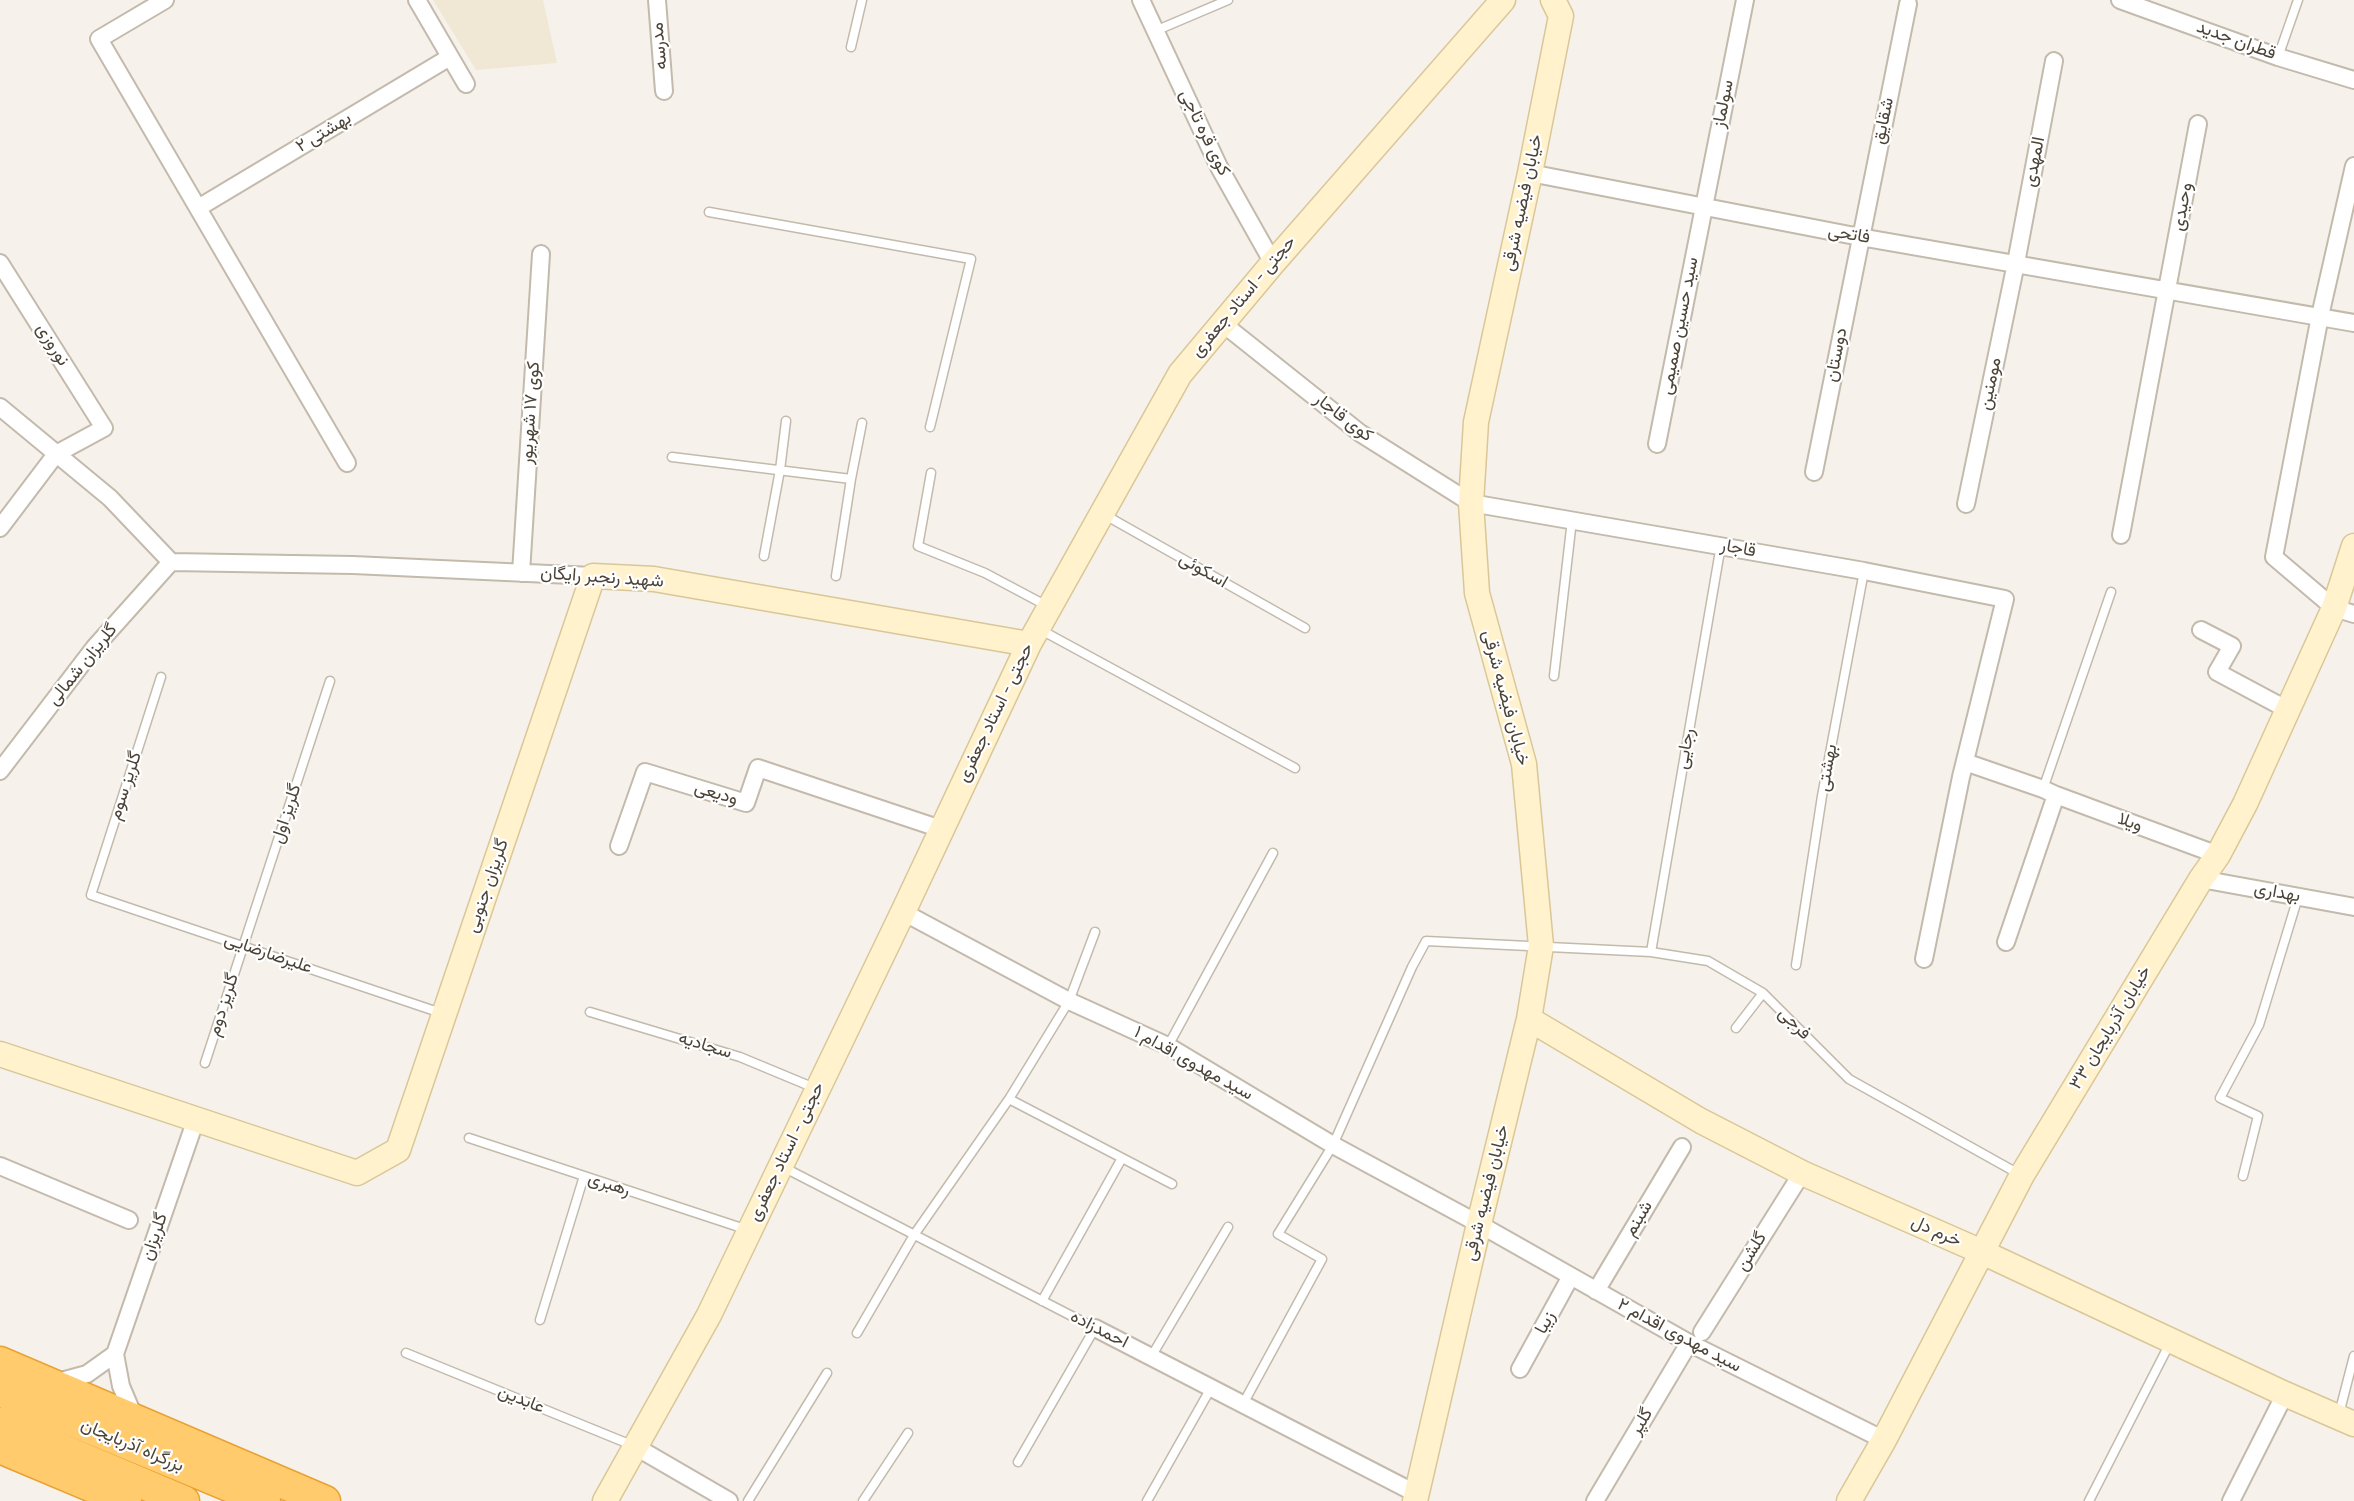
<!DOCTYPE html>
<meta charset="utf-8">
<style>
body{margin:0}
canvas{display:block;background:#f6f2eb}
</style>
<canvas width="2354" height="1501"></canvas>
<script>
const c = document.querySelector('canvas').getContext('2d');
c.lineJoin = 'round';
function paint(path, color) { c.fillStyle = color; c.fill(path, 'evenodd'); }
function strokePath(path, color, width, dash) { c.strokeStyle = color; c.lineWidth = width; c.lineCap = dash ? 'butt' : 'round'; c.setLineDash(dash || []); c.stroke(path); }
function drawText(font, color, halo, rows, align = 'center') {
  c.font = font + ' "Titillium Web",Vazirmatn,sans-serif'; c.lineWidth = 4.5; c.setLineDash([]); c.textBaseline = 'middle'; c.strokeStyle = halo; c.fillStyle = color; for (const [text, x, y, turn = 0] of rows) {
    c.save(); c.translate(x, y); c.rotate((+turn || 0) * Math.PI / 180); c.textAlign = isNaN(turn) ? turn : align; if (halo) c.strokeText(text, 0, 0); c.fillText(text, 0, 0); c.restore();
  }
}
paint(new Path2D(`
 M433,0H543L557,63L476,70Z`), '#f0e8d4');
const lane = new Path2D(`
 M1155,31L1228,0
 M851,47L862,0
 M2278,57L2298,0
 M709,212L971,259L930,427
 M672,457L851,479
 M931,473L918,546L985,573L1049,607
 M1105,515L1305,628
 M764,556L780,470L786,421
 M836,576L851,479L862,423
 M1041,630L1295,768
 M1554,676L1572,520
 M161,677L91,895L441,1013
 M2043,789L2111,592
 M1095,932L1069,1001L1009,1099L1172,1184
 M1651,952L1721,545
 M1796,965L1822,796L1864,571
 M590,1012L740,1057L817,1089
 M1736,1028L1763,993
 M1168,1046L1273,853
 M205,1063L330,681
 M469,1138L748,1230
 M783,1167L1095,1328L1018,1462
 M2243,1176L2258,1116L2220,1098L2259,1025L2298,897
 M1042,1301L1122,1158
 M540,1320L584,1176
 M857,1333L914,1235L1009,1099
 M406,1353L634,1446
 M1151,1357L1228,1227
 M1243,1404L1322,1259L1278,1234L1333,1145L1412,967L1426,941L1651,952L1708,961L1763,993L1849,1079L2019,1174
 M2339,1414L2354,1356
 M748,1501L827,1373
 M863,1501L908,1433
 M1147,1501L1211,1388
 M2089,1501L2171,1341`);
const street = new Path2D(`
 M165,0L99,39L347,463
 M417,0L466,84
 M657,0L664,91
 M1141,0L1219,167L1273,263
 M2120,0L2278,57L2354,80
 M2354,166L2320,316L2274,557L2334,608L2354,614
 M1530,173L1860,237L2354,323
 M198,208L450,57
 M0,263L104,428L56,454L0,528
 M1222,323L1360,433L1471,503L1864,571L2005,599L1961,777L1924,959
 M0,407L110,498L171,562
 M1657,444L1745,0
 M1814,472L1908,4
 M1966,504L2016,263L2054,61
 M2121,535L2198,124
 M171,562L353,565L593,576
 M521,573L541,254
 M2201,630L2232,646L2217,672L2288,710
 M1965,762L2043,789L2056,795L2218,855
 M0,771L94,648L171,562
 M619,846L645,772L746,803L758,768L941,829
 M2201,879L2354,907
 M903,912L1069,1001L1168,1046L1333,1145L1479,1224L1689,1343L1884,1440
 M2006,942L2056,795
 M0,1166L129,1220
 M1596,1291L1682,1147
 M1095,1328L1417,1494
 M1702,1332L1802,1173
 M115,1354L196,1119
 M1520,1369L1571,1276
 M54,1383L87,1374L115,1354L121,1386L135,1419
 M636,1447L729,1501
 M1595,1501L1689,1343
 M2231,1501L2285,1394`);
const secondary = new Path2D(`
 M1529,1019L1701,1121L1802,1173L1982,1252L2285,1394L2354,1424
 M0,1054L357,1173L398,1150L593,576L654,579L1029,644
 M605,1501L709,1315L903,912L1029,644L1180,374L1273,263L1503,0
 M1415,1501L1479,1224L1529,1019L1541,946L1524,764L1477,593L1471,503L1476,422L1530,173L1561,16L1553,0
 M1849,1501L1884,1440L2022,1175L2201,879L2218,855L2245,804L2334,608L2354,546`);
const highway = new Path2D(`
 M0,1362L325,1501
 M0,1391L265,1501
 M0,1423L184,1501
 M0,1448L126,1501`);
strokePath(lane, '#c3baac', 11);
strokePath(street, '#c3baac', 20);
strokePath(secondary, '#d9c798', 27);
strokePath(highway, '#e9a232', 33);
strokePath(lane, '#fff', 8);
strokePath(street, '#fff', 16);
strokePath(secondary, '#fff2cc', 24);
strokePath(highway, '#ffcb6d', 30);
drawText('18px', '#4b4337', '#fff', [
 ["قطران جدید",2236,41,20],
 ["مدرسه",660,46,-95],
 ["سولماز",1724,104,-79],
 ["شقایق",1884,121,-78],
 ["بهشتی ۲",324,133,-31],
 ["کوی قره تاجی",1204,133,64],
 ["المهدی",2035,162,-79],
 ["خیابان فیضیه شرقی",1523,203,-78],
 ["وحیدی",2183,207,-80],
 ["فاتحی",1849,235,10],
 ["حجتی - استاد جعفری",1244,297,-50],
 ["سید حسین صمیمی",1680,326,-79],
 ["نوروزی",52,345,58],
 ["دوستان",1837,355,-79],
 ["مومنین",1991,384,-78],
 ["کوی ۱۷ شهریور",531,413,-86],
 ["کوی قاجار",1343,418,37],
 ["قاجار",1738,549,10],
 ["اسکوئی",1203,571,30],
 ["شهید رنجبر رایگان",602,578,4],
 ["گلریزان شمالی",83,665,-51],
 ["خیابان فیضیه شرقی",1505,698,75],
 ["حجتی - استاد جعفری",996,713,-64],
 ["رجایی",1686,749,-80],
 ["بهشتی",1828,768,-80],
 ["گلریز سوم",126,786,-72],
 ["ودیعی",716,794,17],
 ["گلریز اول",287,814,-72],
 ["ویلا",2130,823,20],
 ["گلریزان جنوبی",488,886,-71],
 ["بهداری",2277,893,10],
 ["علیرضارضایی",268,954,19],
 ["گلریز دوم",224,1005,-72],
 ["فرجی",1794,1024,45],
 ["خیابان آذربایجان ۳۳",2111,1028,-59],
 ["سجادیه",705,1046,17],
 ["سید مهدوی اقدام ۱",1193,1064,29],
 ["حجتی - استاد جعفری",787,1152,-64],
 ["رهبری",609,1185,18],
 ["خیابان فیضیه شرقی",1487,1193,-76],
 ["شبنم",1639,1219,-59],
 ["خرم دل",1936,1232,24],
 ["گلریزان",155,1237,-71],
 ["گلشن",1752,1252,-58],
 ["زیبا",1546,1323,-61],
 ["احمدزاده",1099,1330,27],
 ["سید مهدوی اقدام ۲",1679,1336,28],
 ["عابدین",521,1400,22],
 ["گلپر",1642,1422,-59],
 ["بزرگراه آذربایجان",132,1446,23]
]);
</script>
